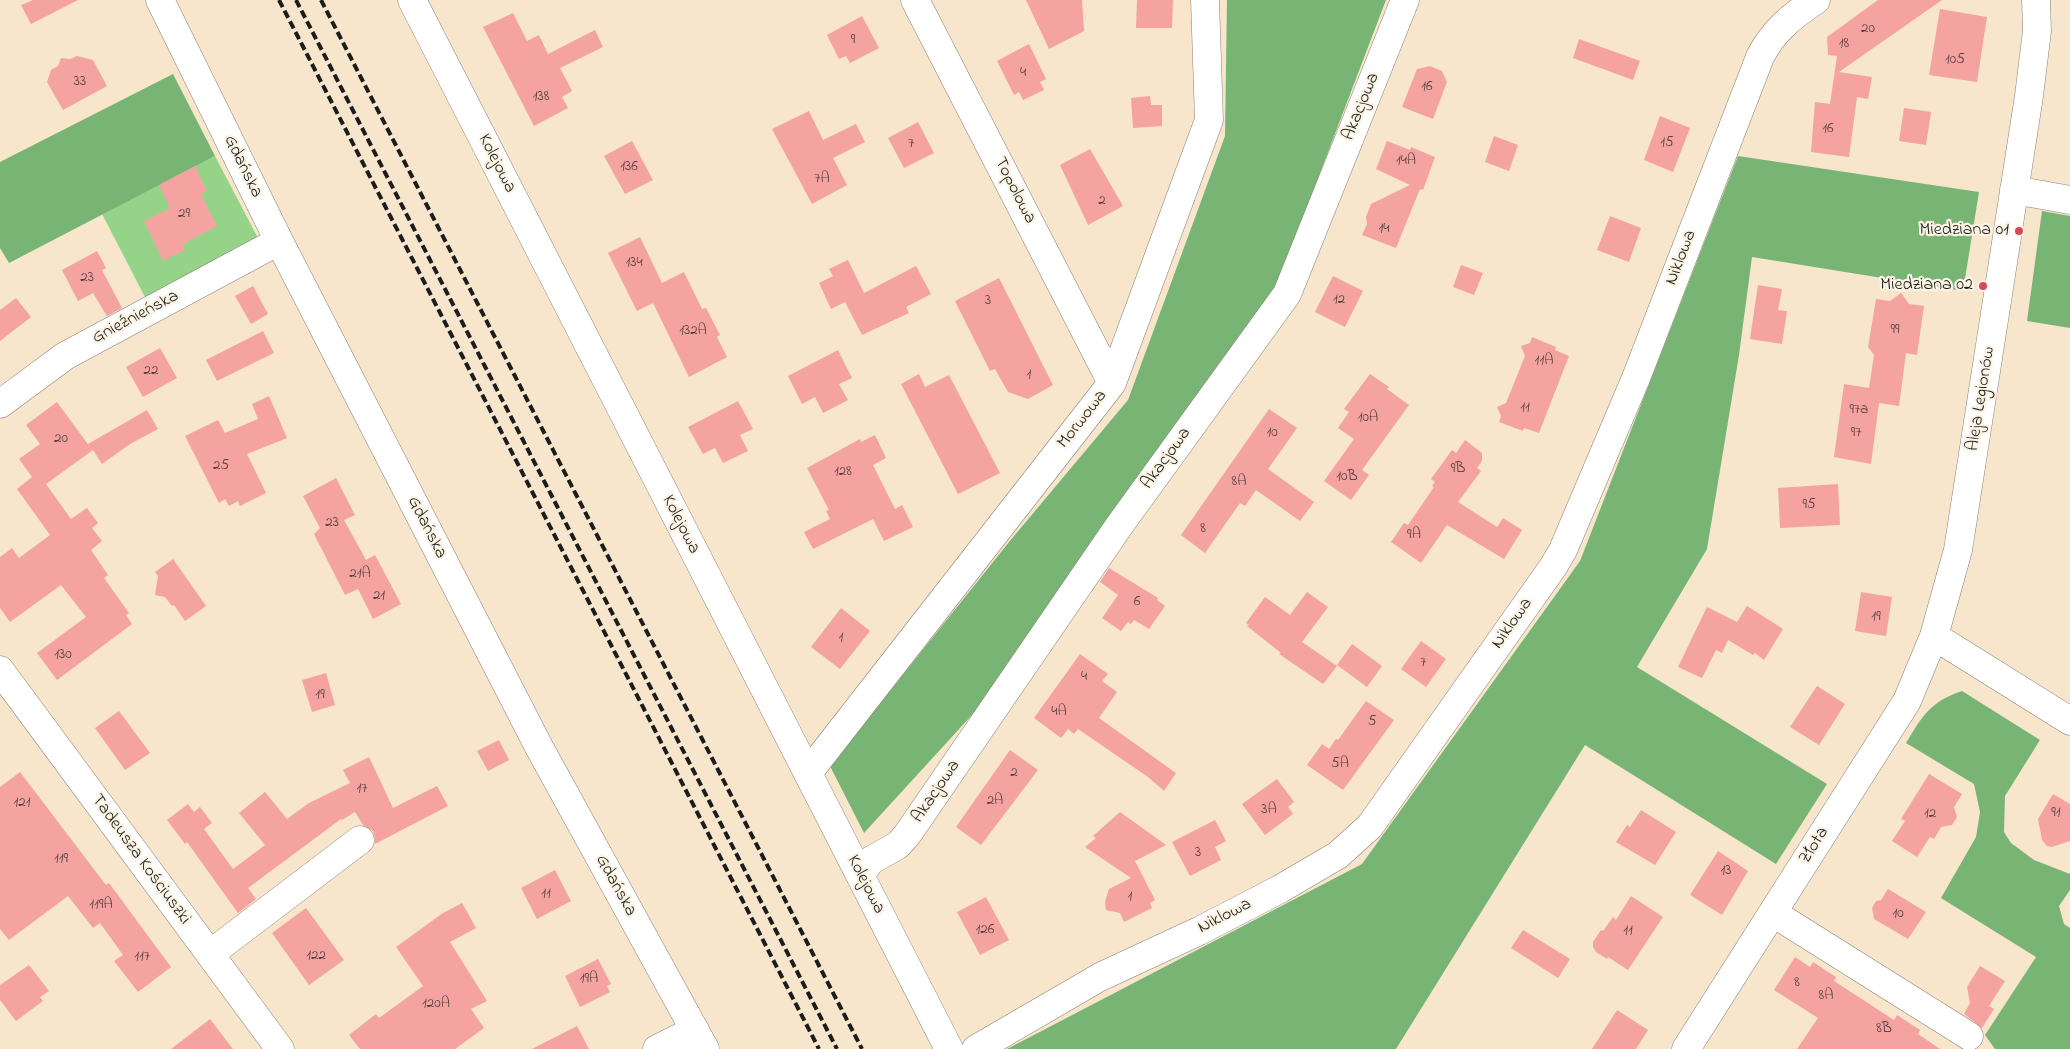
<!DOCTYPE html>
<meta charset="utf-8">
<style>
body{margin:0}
canvas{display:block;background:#f7e5cc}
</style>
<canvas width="2070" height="1049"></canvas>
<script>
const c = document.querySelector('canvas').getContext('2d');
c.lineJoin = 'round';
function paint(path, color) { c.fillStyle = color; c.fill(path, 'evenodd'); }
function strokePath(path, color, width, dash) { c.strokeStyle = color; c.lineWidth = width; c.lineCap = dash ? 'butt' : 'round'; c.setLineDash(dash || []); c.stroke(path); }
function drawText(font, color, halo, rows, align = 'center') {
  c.font = font + ' "Indie Flower",sans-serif'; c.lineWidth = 4.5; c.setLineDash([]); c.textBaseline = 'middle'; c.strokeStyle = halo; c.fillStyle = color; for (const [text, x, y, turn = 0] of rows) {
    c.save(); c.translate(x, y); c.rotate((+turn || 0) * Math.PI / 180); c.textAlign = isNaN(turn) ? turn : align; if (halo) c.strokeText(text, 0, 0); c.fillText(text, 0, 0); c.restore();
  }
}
paint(new Path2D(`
 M215,156L260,242L146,299L102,214Z`), '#95d389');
paint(new Path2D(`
 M1227,0H1386L1275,291L992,693L864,833L830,766L1009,542L1128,400L1225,136Z
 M173,74L215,156L9,263L0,248V162Z
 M1738,156L1979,192L1963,291L1752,257L1739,355L1707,549L1637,667L1827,784L1776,864L1585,745L1396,1049H1007L1362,864L1580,561Z
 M2042,211L2070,216V328L2027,321Z
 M1962,691L2040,740L2005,796L2004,832L2011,843L2034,860L2070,874V890L2059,906L2064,924L2070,928V1049H1995L1985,1035L2036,957L1941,898L1976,837L1980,812L1974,784L1906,743C1923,715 1930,702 1962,691Z`), '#78b575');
paint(new Path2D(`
 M33,0H78L31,24L21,5Z
 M1026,0H1082L1084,31L1049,49Z
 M1137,0H1173L1172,28H1136Z
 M1878,0H1942L1839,72L1872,77L1868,99L1857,97L1849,157L1811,152L1815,102L1830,104L1837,56L1828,55L1827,37Z
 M1940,9L1987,17L1977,82L1929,75Z
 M513,13L527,41L539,35L548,54L595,30L603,47L560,68L572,91L562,97L568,108L534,126L483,27Z
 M862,16L879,48L850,63L846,56L839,59L827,35Z
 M1579,39L1640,61L1633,80L1573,58Z
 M1029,44L1046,79L1040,82L1044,90L1023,100L1019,92L1014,95L997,61Z
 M77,56L93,60L107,86L63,110L47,82L51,70L58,66L61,58L70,59Z
 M1430,66L1442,71L1447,82L1433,119L1402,107L1417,69Z
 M1150,96L1151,105H1162V126L1133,128L1131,98Z
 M1904,108L1931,112L1926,145L1899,141Z
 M809,111L823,140L856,124L865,142L833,158L847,185L812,204L772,129Z
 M1660,116L1690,128L1673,172L1644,160Z
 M918,122L934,153L904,168L888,138Z
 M1494,136L1518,145L1509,171L1485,162Z
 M632,141L653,180L625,194L604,156Z
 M1387,141L1410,150L1411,147L1435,157L1423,190L1420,189L1396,248L1362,235L1367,224L1366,217L1371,204L1410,185L1376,169Z
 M1090,149L1123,206L1088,225L1060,165Z
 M195,166L207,191L201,194L217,226L183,244L185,250L163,261L144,221L170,208L159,185Z
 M1610,216L1641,228L1629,262L1597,250Z
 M640,237L662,283L684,272L702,309L706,308L720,335L717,337L727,357L689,377L653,303L637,311L608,253Z
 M97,251L106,268L102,270L122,308L107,316L93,293L78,301L62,270Z
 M848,260L864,293L916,266L931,294L906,307L909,313L862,335L845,302L831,309L819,283L833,276L829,269Z
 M1461,265L1483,273L1474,295L1453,287Z
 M1333,276L1363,291L1345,327L1315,312Z
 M999,278L1053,385L1028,399L1008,392L995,369L990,371L955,301Z
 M1758,285L1782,289L1778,310L1787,311L1782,344L1750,339Z
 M253,286L268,314L251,324L235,296Z
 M1901,293L1909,304L1924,306L1917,355L1906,353L1899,406L1879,403L1871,464L1834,457L1844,384L1869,388L1874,355L1868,347L1876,299L1890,301Z
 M16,298L31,317L0,341V310Z
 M263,331L274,353L217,381L206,360Z
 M1532,337L1556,347L1555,350L1569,356L1539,433L1524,428L1523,431L1499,422L1501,416L1497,407L1506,403L1525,356L1521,346L1530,343Z
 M160,348L177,378L143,397L126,367Z
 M838,350L852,378L839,384L848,400L823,413L815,397L802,404L788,376Z
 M919,374L925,387L949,375L1000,473L958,494L901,384Z
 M1370,374L1389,387L1387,389L1409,405L1362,470L1369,475L1351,500L1324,481L1354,439L1338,428L1349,412L1344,409Z
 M269,396L287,438L247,454L266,493L240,506L238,501L229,506L225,499L219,503L185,436L218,420L225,433L258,419L252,404Z
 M738,401L753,429L740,435L748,451L723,463L715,448L703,454L688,427Z
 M57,402L90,447L88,444L147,410L158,429L130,444L102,464L93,450L46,484L71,519L87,508L98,523L92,528L102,541L91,550L108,575L104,578L129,613L126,615L132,624L57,680L37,653L86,617L61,585L10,622L0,608V557L12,548L19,558L50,535L17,489L32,477L19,459L40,444L26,425Z
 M1269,409L1297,428L1268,469L1314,502L1300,521L1256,490L1245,506L1240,503L1205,553L1181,535Z
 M875,435L886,458L873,465L895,509L902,505L913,527L884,541L873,519L813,549L804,532L830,519L826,511L829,510L807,468L860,439L861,442Z
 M1465,440L1482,453V461L1477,468L1481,471L1458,502L1497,527L1503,518L1522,530L1504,559L1447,525L1421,563L1391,542L1404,523L1408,525L1434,487L1432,486L1435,482L1431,479L1452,450L1456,453Z
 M336,478L355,515L344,520L366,560L375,555L401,604L373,619L358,589L345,595L314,534L320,528L303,496Z
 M1838,484L1840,525L1780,528L1778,488Z
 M173,559L206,606L185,621L174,605L172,606L165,597L155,595L158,576L155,572Z
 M1109,568L1158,598L1157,600L1165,606L1149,629L1134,620L1131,624L1128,622L1121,631L1102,618L1118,595L1100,582Z
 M1307,592L1328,607L1302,642L1337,666L1323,684L1279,654L1281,653L1247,626L1249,625L1246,623L1265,597L1290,615Z
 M1861,592L1892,597L1886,636L1855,631Z
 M1747,606L1783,629L1764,660L1755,653L1753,655L1728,640L1722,653L1716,650L1702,678L1678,667L1707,607L1737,622Z
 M841,608L870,631L840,669L811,647Z
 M1421,641L1446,659L1426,687L1401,669Z
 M1352,644L1382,666L1367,687L1337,665Z
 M1080,654L1108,674L1102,681L1117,692L1099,718L1176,773L1164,791L1148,777L1078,729L1074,734L1068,729L1061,738L1034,718Z
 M326,673L335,705L312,712L302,680Z
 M1817,686L1845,704L1819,745L1790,727Z
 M1366,701L1394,720L1343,790L1307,765L1322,744L1329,749L1336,739L1338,740Z
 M119,711L150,753L125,770L95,728Z
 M499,740L509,760L488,771L477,751Z
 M1010,750L1038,770L981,845L956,827Z
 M369,757L393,808L437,786L448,806L375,844V838L373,831L363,825L355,812L342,820L341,819L248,888L256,899L238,913L187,842L185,844L167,820L188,804L194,812L200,807L212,823L204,829L233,869L265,845L239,813L265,792L287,819L309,803L350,783L343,770Z
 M20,772L106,885L109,883L171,967L138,992L114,961L123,955L100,923L93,928L68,896L9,940L0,929V787Z
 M1929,774L1962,794L1954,807L1957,817L1952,825L1941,827L1934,839L1930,837L1917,857L1892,841L1905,821L1901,819Z
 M1277,779L1294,802L1288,807L1293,814L1265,835L1242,804Z
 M2053,794L2070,804V841L2052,847L2047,846L2042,840L2038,819Z
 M1641,810L1676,832L1655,865L1616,842L1627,825L1630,827Z
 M1120,812L1166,845L1135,861L1155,900L1150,903L1152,908L1124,922L1120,913L1106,910L1105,902L1109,889L1131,878L1085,847L1096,838L1093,836Z
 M1215,820L1226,841L1215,847L1221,860L1190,876L1172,842Z
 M1718,851L1748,871L1722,915L1690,895Z
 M555,870L571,901L537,919L521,888Z
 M1888,889L1926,912L1908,939L1874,919L1872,908L1876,901L1881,900Z
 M1631,896L1663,917L1628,970L1608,957L1607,959L1596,952L1593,947V942L1601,930L1603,931L1613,917L1616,920Z
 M986,897L1009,940L980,955L957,912Z
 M462,903L476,928L450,942L487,1001L471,1009L484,1028L455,1049H360L349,1035L376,1014L379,1018L423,986L396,947L443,913Z
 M306,908L344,960L309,985L272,933Z
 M1523,930L1570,959L1558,978L1511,948Z
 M1795,957L1810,967L1813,962L1825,970L1836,977L1834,981L1894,1020L1897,1015L1920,1030L1918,1034L1940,1049H1797L1818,1018L1774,990Z
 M598,959L611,984L607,986L610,992L580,1007L565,976Z
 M29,965L49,991L40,997L43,1001L16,1021L0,1000V985Z
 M1980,966L2005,981L1989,1006L1994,1009L1982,1028L1964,1014L1970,1003L1967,987Z
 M1617,1010L1648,1030L1636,1049H1592Z
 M210,1019L233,1049H171Z
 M577,1026L589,1049H532Z`), '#f4a3a1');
const minor = new Path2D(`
 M160,0L279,241L539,747L705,1049
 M412,0L949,1049
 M915,0L1112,383
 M2014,190L2070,200
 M0,404L65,356L279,241
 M1934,636L2070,721
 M0,670L280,1049
 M808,773L1112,383L1209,120L1205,0
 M860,875L870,861L898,845L907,835L1119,526L1287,294L1405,0
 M1773,913L1969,1036
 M210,954L360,840
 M657,1049L695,1030
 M976,1049L1100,977L1199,931L1280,889L1338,855L1370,826L1553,567L1563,550L1636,378L1760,57C1773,31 1792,16 1816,0
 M1686,1049L1907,701L1934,636L1958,550L2029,96L2037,31L2036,0`);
strokePath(minor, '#8a8074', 29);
strokePath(minor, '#fff', 28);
strokePath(new Path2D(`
 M279,0L819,1049
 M296,0L837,1049
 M321,0L862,1049`), '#1c1c1c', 4, [8, 4]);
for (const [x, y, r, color] of [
 [2019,231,5,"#d1495b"],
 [1983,286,5,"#d1495b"]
]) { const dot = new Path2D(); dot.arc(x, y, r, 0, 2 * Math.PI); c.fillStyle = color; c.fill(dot); strokePath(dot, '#fcf5e5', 2); }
drawText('15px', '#523e3d', null, [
 ["20",1868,30],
 ["9",853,41],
 ["18",1844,45],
 ["105",1955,61],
 ["4",1023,74],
 ["33",80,83],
 ["16",1427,88],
 ["138",541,98],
 ["16",1828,130],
 ["15",1667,144],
 ["7",911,145],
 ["14A",1406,162],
 ["136",629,168],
 ["7A",822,180],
 ["2",1102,202],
 ["29",184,215],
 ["14",1384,230],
 ["134",634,264],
 ["23",87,279],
 ["12",1339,301],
 ["3",988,302],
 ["99",1895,331],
 ["132A",693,332],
 ["11A",1544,362],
 ["22",151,372],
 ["1",1029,376],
 ["11",1525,409],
 ["97a",1859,411],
 ["10A",1368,419],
 ["10",1272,434],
 ["97",1856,434],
 ["20",61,440],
 ["25",221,467],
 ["9B",1458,470],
 ["128",843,473],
 ["10B",1347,478],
 ["8A",1239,483],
 ["95",1809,506],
 ["23",332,524],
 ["8",1203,530],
 ["9A",1414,536],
 ["21A",360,575],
 ["21",379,597],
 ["6",1137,603],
 ["19",1876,618],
 ["1",841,639],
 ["130",63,656],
 ["7",1423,664],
 ["4",1084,678],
 ["19",320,696],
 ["4A",1059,713],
 ["5",1372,723],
 ["5A",1340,765],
 ["2",1014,774],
 ["17",362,790],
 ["2A",995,802],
 ["121",22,804],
 ["3A",1269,811],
 ["91",2056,814],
 ["12",1930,815],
 ["3",1198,854],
 ["119",61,860],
 ["13",1726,872],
 ["11",546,895],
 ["1",1130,898],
 ["119A",101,906],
 ["10",1898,915],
 ["126",985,931],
 ["11",1628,932],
 ["122",316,957],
 ["117",142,958],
 ["19A",589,980],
 ["8",1797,984],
 ["8A",1826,997],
 ["120A",436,1005],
 ["8B",1884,1030]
]);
drawText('18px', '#1c1c1c', '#fcf5e5', [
 ["Akacjowa",1362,107,-68],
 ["Kolejowa",496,164,63],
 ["Gdańska",242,167,64],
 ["Topolowa",1014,191,63],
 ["Niklowa",1682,258,-69],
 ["Gnieźnieńska",136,318,-28],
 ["Aleja Legionów",1982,399,-81],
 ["Morwowa",1083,420,-52],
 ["Akacjowa",1167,459,-54],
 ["Kolejowa",680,525,63],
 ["Gdańska",426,528,63],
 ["Niklowa",1513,624,-55],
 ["Akacjowa",937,792,-56],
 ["Złota",1815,846,-58],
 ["Tadeusza Kościuszki",140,860,54],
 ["Kolejowa",865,885,63],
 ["Gdańska",615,886,61],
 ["Niklowa",1225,917,-27]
]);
drawText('18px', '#1c1c1c', '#fcf5e5', [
 ["Miedziana 01",2009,231],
 ["Miedziana 02",1973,286]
], 'right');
</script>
